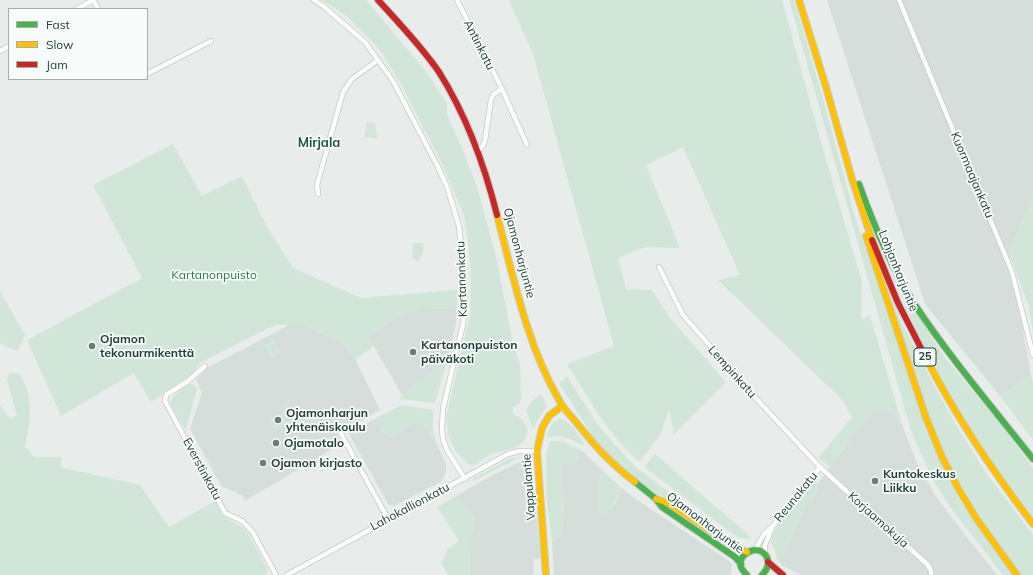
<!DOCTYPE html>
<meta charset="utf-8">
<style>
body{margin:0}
#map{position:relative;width:1033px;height:575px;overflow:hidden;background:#e8edeb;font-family:Mulish,sans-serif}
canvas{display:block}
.legend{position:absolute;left:8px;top:8px;width:140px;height:72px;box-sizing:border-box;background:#f7fbf9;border:1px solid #a3b1ad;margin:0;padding:5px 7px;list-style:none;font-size:12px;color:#24423a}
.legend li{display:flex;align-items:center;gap:8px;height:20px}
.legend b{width:20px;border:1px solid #a3b1ad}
</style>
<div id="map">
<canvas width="1033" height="575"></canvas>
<ul class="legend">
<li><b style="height:5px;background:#4caf50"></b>Fast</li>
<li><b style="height:5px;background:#ffc107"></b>Slow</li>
<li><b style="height:5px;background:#c62828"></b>Jam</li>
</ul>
</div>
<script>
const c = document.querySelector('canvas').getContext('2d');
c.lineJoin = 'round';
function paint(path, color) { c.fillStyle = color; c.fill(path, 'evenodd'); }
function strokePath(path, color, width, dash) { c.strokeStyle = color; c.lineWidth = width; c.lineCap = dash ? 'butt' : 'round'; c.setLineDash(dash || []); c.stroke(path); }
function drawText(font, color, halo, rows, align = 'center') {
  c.font = font + ' Mulish,sans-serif'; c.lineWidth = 3.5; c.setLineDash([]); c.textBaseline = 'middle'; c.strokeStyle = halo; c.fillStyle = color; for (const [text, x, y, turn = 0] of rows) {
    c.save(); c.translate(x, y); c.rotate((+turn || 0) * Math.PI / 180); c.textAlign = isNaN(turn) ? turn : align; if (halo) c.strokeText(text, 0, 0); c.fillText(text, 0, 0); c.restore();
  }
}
paint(new Path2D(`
 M827,0H1033V195L1009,253L1031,375L1000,396L925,304Z
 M422,308L457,309L456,323L448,358L402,395L368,336L407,312Z
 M289,325H304L342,342L355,359L380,410L337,434L341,444L245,501L242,496L236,492L222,487L190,429L202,393L196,379L207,368Z
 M879,408L887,409L902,424L916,461L935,495L956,523L997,575H800L783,566V557L807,502L811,504L818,487L817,485L854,434L869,417Z
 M376,418L383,432L393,436L415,422L422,423L437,445L446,464V472L442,481L394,506L388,504L349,434Z
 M581,450L602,470L600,479L599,512L613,507L622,488L634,498L729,561L732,564L731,575H554L552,541L563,536L562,465L576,462Z
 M524,460L532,469L541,558L533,560L534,575H470L469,542L475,526L473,516L456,496L492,475Z`), '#d6dedb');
paint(new Path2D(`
 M322,0H366L428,74L446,102L447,115L464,153L478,190L497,261L513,344L520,365L521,398L519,404L513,407V414C521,417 525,422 528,431C521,450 514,447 498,452C494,453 489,455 486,457C482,459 478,464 473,465C468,465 466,462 463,459C448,444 447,434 447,414L470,315L471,281L469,249L464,215L438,155L420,122L401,84L382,53L371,40L345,15Z
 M509,0H782L820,139L862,282L861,320L870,315L902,424L887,409L879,408C859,425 845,446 830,467L818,458L852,417L842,400L718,280L740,275L683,147L646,165L680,248L645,247L618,258L626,289L652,290L671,319L726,382L674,434L669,409L661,434L639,462L619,442L598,414L567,364L614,346L533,54Z
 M789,0H794L822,95L855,217L903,356L925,428L937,455L959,499L989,543L1013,575H1003L950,507L934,482L911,431Z
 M367,122L375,123L377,138L364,137Z
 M173,144L202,196L242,176L265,223L293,268L361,298L457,290V309L422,308L407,312L369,336L374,346L355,359L342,342L304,325H275L200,363L192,374L151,402L134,373L61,416L27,340L142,278L93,185Z
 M1033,195V332L1028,304L1009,253Z
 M413,243H424C423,249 423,259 417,262L412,256Z
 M883,252L903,292L945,358L1000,423L1033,468V517C997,469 959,415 932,362C913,326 898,289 883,252Z
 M0,291L25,335L18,351L2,345L0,343Z
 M889,293L899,317L936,389L956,425L984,470L1033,535V575H1021L999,545L973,505L952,469L931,426Z
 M273,339L281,354L272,359L264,345Z
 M448,358L435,403L399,399L402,395Z
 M9,373H19C34,396 31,421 25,447L34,457H62L60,467L140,485L169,527L215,501L222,515L246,530L268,570L266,575H0V406L11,419L17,415L7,380Z
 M1031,375L1033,382V440L1000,396Z
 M567,376L594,419L612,442L637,468L733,540L735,543L670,499L654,493L617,464L593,437L559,383Z
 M189,384H193L197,389L186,430L170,404C173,393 180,390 189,384Z
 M541,394L547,405L533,428C525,407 522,410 541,394Z
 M287,403L290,423L275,431L268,419L271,417L272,418L283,412V405Z
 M402,405L433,410V429L437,445L422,423L415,422L393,436L390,437L386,436L376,418Z
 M560,419C570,420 580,436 584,444L582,445L570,439L559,436L547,437C548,430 552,421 560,419Z
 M552,441H563L581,450L576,462L562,466L563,536L552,541L547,503L546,457L549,442Z
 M655,454L752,538L746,539L737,537L644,467Z
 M522,456L472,482L474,478L509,459Z
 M602,470L622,488L610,511C606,514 604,515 599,512L600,479Z
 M813,483H816L818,487L811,504L807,503L783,557V566L777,560L775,550L771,543L772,536L776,528L781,521L787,516Z
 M456,496L473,516L475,526L469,542L470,575H448L441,563L448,549L459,541L437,507Z`), '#d1e6d8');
const street = new Path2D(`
 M93,0L98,9
 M314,0L323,6L365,42L393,81L438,167L447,187L453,206L459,226L463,262L465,303L463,324L443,409L442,429L443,439L447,450L465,479
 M457,0L502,89L527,145
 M899,0L1003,250L1012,272L1033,355
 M77,9L93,0
 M0,51L9,46
 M147,74L211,41
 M477,150L482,147L485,141L491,99L494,94L502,89
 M318,194L317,185L343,92L352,79L378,60
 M659,267L683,315L752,394L820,467L928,565L931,571V575
 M205,366L188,381L166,395L165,401L225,513L242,521L252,531L276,575
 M339,430L388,519
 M755,550L764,534L773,526L820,467
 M765,555V545L772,528
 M287,575L508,454L519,451H537`);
const fast = new Path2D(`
 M859,184C874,226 891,267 915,305C951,359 993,408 1033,459
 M635,482L656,499L662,507L735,557L741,564
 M747,575C745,573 742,570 741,567C736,552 764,541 768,561C769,567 766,571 762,575`);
const slow = new Path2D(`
 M799,0L826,87L852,179L872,240
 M497,215C513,276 527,345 559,400C563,408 570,415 576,422C595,446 610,463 635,482
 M866,236L926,418L942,457L958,488L976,518L1017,575
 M928,362C958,420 994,473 1033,524
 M656,499L666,502L739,549L747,552
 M546,575L537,451L542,428L549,416L562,406`);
const jam = new Path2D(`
 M378,0C399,23 421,46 439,72C466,115 485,167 497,215
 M872,240L898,303L928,362
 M768,562L783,575`);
strokePath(street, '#c5cac8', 6);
strokePath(fast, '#c3cbc8', 8);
strokePath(slow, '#c3cbc8', 8);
strokePath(jam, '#c3cbc8', 8);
strokePath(street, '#fcfcfc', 4.5);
strokePath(fast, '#4caf50', 6);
strokePath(slow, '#ffc107', 6);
strokePath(jam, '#c62828', 6);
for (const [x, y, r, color] of [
 [92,346,4,"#697e78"],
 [413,352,4,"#697e78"],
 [278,420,4,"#697e78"],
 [276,443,4,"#697e78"],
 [263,463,4,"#697e78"],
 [875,481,4,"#697e78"]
]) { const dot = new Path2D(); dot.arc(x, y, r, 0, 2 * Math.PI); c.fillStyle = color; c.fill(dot); strokePath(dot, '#f7fbf9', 1.5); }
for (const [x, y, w] of [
 [925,357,22]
]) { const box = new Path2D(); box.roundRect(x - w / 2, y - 9, w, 18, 3); c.fillStyle = '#f7fbf9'; c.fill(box); strokePath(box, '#24423a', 1); }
drawText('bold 11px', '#24423a', null, [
 ["25",925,357]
]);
drawText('12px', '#24423a', '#f7fbf9', [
 ["Antinkatu",479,45,63],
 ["Kuormaajankatu",972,175,67],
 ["Ojamonharjuntie",519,253,75],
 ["Lohjanharjuntie",898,271,68],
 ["Kartanonkatu",462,279,-92],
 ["Lempinkatu",732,372,48],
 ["Everstinkatu",202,469,62],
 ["Vappulantie",529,487,-94],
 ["Reunakatu",796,497,-51],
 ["Lahokallionkatu",410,507,-28],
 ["Korjaamokuja",878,520,42],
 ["Ojamonharjuntie",705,523,37]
]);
drawText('12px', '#2d7a4b', '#f7fbf9', [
 ["Kartanonpuisto",214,275]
]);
drawText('bold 12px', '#24423a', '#f7fbf9', [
 ["Ojamon",100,339],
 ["tekonurmikenttä",100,353],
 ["Kartanonpuiston",421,345],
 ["päiväkoti",421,359],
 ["Ojamonharjun",286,413],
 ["yhtenäiskoulu",286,427],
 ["Ojamotalo",284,443],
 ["Ojamon kirjasto",271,463],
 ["Kuntokeskus",883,474],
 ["Liikku",883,488]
], 'left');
drawText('bold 13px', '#1f5548', '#f7fbf9', [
 ["Mirjala",319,143]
]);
</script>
